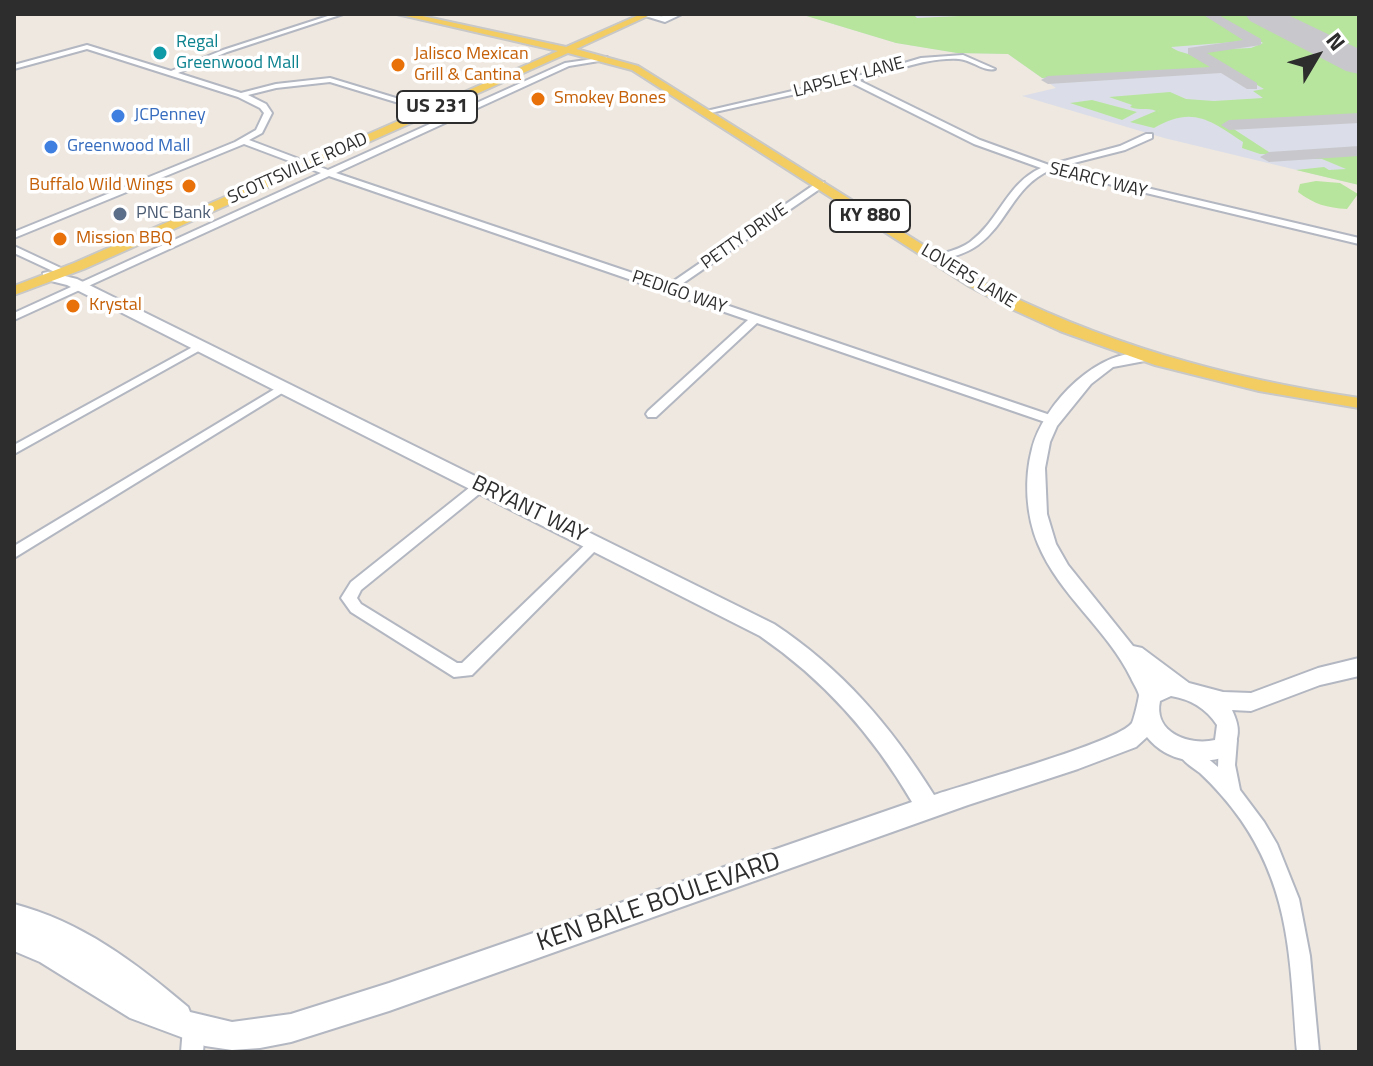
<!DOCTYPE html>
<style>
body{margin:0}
#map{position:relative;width:1373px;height:1066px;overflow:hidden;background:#efe8e0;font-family:"Titillium Web",sans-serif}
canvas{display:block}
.frame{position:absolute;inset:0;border:16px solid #2d2d2d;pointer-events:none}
.north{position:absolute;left:1277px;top:16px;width:80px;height:80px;-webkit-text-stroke:6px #fff;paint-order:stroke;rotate:52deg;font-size:22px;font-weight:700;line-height:32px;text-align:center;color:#2d2d2d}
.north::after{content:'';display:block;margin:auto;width:28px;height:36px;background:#2d2d2d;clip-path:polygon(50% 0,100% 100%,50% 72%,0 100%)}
</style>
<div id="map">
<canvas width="1373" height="1066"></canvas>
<div class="frame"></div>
<div class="north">N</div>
</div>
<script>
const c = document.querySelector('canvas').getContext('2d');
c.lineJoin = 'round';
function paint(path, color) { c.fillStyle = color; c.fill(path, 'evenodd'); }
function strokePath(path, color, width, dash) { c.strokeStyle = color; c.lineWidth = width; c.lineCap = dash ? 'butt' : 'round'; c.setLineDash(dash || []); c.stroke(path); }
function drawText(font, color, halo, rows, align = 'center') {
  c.font = font + ' "Titillium Web",sans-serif'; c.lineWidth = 7; c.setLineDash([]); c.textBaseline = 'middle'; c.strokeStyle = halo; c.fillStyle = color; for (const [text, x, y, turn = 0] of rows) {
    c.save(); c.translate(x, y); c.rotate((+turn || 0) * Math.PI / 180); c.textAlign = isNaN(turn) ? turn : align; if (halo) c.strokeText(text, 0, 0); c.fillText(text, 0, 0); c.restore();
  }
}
paint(new Path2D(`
 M800,14H1359V185L1164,138L1022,96L1056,88L1008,54L957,53L896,43Z`), '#dbdee8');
paint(new Path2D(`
 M800,14H913L917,18L1003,14H1203L1247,41L1171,47C1183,56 1198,52 1214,67L1211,69L1042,78L1008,54L957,53L896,43Z
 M1213,14H1243L1359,73V116L1226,124L1272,154H1260L1242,148L1243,142C1211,121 1193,105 1154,128L1130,122L1156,111C1147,107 1140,111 1130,107L1132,105L1109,97L1170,92L1186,99L1214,101L1263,98L1253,91L1264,89L1204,54L1202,52L1207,50L1251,48L1263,43Z
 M1278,14H1359V54Z
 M1092,100L1137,112L1122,120L1070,103Z
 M1354,152L1359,154V185L1296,170L1324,167L1329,170L1346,169L1322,159L1276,158Z
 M1316,181L1340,183L1358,194L1347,209C1327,208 1314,204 1298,192L1300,184Z`), '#b7e59d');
paint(new Path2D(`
 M1202,14H1217L1261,39V45L1207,53L1257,83V89H1247L1221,73L1048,84L1041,80L1048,76L1210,67L1188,54V48L1243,40Z
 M1359,113V123L1229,130L1221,125L1229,120Z
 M1359,146V156L1269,162L1260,157L1269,152Z`), '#c8c7cc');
paint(new Path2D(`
 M1245,14H1286L1359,49V74L1346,71L1250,21Z`), '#c8c7cc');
const street = new Path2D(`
 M334,14H343L227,52L178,73L241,93L276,84L330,78L442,112L435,114L330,82L276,88L248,95L266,104L272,113L262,133L249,140L328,170L565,63L607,57L605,60L569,66L336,173L668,285L818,182H824V186L676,288L1056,417L1058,420L1056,423H1048L757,323L656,417H648L646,414L648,411L748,320L329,176L14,320V313L321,173L244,144L14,238V232L235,142L256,130L264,113L260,108L238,97L87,49L14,69V65L87,45L171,71L223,50Z
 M648,14C666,19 666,14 682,14L665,22L642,15Z
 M963,55L995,69C984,72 972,60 959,59C924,57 891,73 858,80L980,140L1049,165L1120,146L1146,134H1152V138L1125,150L1058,167L1359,238V244L1050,170C1013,187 1008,223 978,245C966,254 951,257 937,261L934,260V256C946,252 959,250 970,242C999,221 1007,183 1041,168L974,144L850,82L706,114L702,112L874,72L921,58Z
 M14,246L63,269L65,271L57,273L14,253Z
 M200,343L204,344V348L14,454V445Z
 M283,384L287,386V390L14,558V546Z
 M479,482L484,484L486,487L484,490L361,590L357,598L361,604L457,663H462L591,539H601L603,543L472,675L454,677L351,612L341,598L351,582L474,484Z
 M1228,732L1234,735L1237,740L1235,765L1240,790L1264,822L1277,844L1299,899L1310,956L1319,1052H1297C1290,966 1292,894 1241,820C1229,803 1215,787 1200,773C1192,767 1183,762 1178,752L1181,746L1187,744L1193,746L1218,767L1219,740L1222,735Z
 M194,1017L202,1020L205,1028L203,1052H181L183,1028L186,1020Z`);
const secondary = new Path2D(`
 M48,272L77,279L774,624C842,669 891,726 934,795C966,784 1119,742 1132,723C1134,719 1139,698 1139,695C1138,690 1133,683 1131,678C1107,629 1059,595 1038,544C1026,515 1024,479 1032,449C1043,404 1101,344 1150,354V360L1113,367L1091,384L1057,426L1050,442L1045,468L1047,514L1056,544L1068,565L1133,646L1142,648L1189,683L1223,692L1251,693L1318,668L1359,658V676L1320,685L1251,711L1232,710C1241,729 1239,737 1231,755C1202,766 1168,763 1147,737L1136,747L1078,769L968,805L389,1011L291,1042L260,1048L232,1050L205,1046L130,1018L40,962L14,951V904C82,922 135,962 188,1007L190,1012L232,1022L291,1014L389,983L912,802C873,735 824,680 760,636L67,285L43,279V273ZM1171,696C1190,699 1206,708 1217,725L1215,740C1190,746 1153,733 1160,701Z`);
const primary = new Path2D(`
 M397,14H413L566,47L641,14H652L576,49L638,66L979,280C1100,343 1225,378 1359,398V408L1259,391L1155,365L1060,331L1014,310L969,286L632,70L568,53L84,269L14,295V286L74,263L558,51Z`);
strokePath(street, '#b3b7c1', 4);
strokePath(secondary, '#b3b7c1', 4);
strokePath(primary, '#c8c8c8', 4);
paint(street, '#fff');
paint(secondary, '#fff');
paint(primary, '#f3cd61');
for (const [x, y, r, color] of [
 [160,53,8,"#0f9aa8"],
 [398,65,8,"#e8710a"],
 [538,99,8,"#e8710a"],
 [118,116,8,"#3f7fe0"],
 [51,147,8,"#3f7fe0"],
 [189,186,8,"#e8710a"],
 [120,214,8,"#5c6f8a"],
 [60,239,8,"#e8710a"],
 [73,306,8,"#e8710a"]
]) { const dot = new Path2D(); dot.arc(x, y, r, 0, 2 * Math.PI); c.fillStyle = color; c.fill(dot); strokePath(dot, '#fff', 3); }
drawText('18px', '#0d838f', '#fff', [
 ["Regal",176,43],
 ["Greenwood Mall",176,64]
], 'left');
drawText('18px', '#c56008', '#fff', [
 ["Jalisco Mexican",414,55],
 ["Grill & Cantina",414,76],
 ["Smokey Bones",554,99],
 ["Buffalo Wild Wings",173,186,"right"],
 ["Mission BBQ",76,239],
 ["Krystal",89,306]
], 'left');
drawText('18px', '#2d2d2d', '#fff', [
 ["LAPSLEY LANE",849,78,-15],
 ["SCOTTSVILLE ROAD",298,169,-24],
 ["SEARCY WAY",1098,181,14],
 ["PETTY DRIVE",745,237,-35],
 ["LOVERS LANE",968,277,31],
 ["PEDIGO WAY",679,293,19]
]);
drawText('18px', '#366cbe', '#fff', [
 ["JCPenney",134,116],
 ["Greenwood Mall",67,147]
], 'left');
drawText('18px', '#4e5e75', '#fff', [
 ["PNC Bank",136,214]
], 'left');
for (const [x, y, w] of [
 [437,107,80],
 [870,216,80]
]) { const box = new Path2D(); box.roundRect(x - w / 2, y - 16, w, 32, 6); c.fillStyle = '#fff'; c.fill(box); strokePath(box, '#2d2d2d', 2); }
drawText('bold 20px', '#2d2d2d', null, [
 ["US 231",437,107],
 ["KY 880",870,216]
]);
drawText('22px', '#2d2d2d', '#fff', [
 ["BRYANT WAY",529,510,26]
]);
drawText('26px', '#2d2d2d', '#fff', [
 ["KEN BALE BOULEVARD",659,903,-19]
]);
</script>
